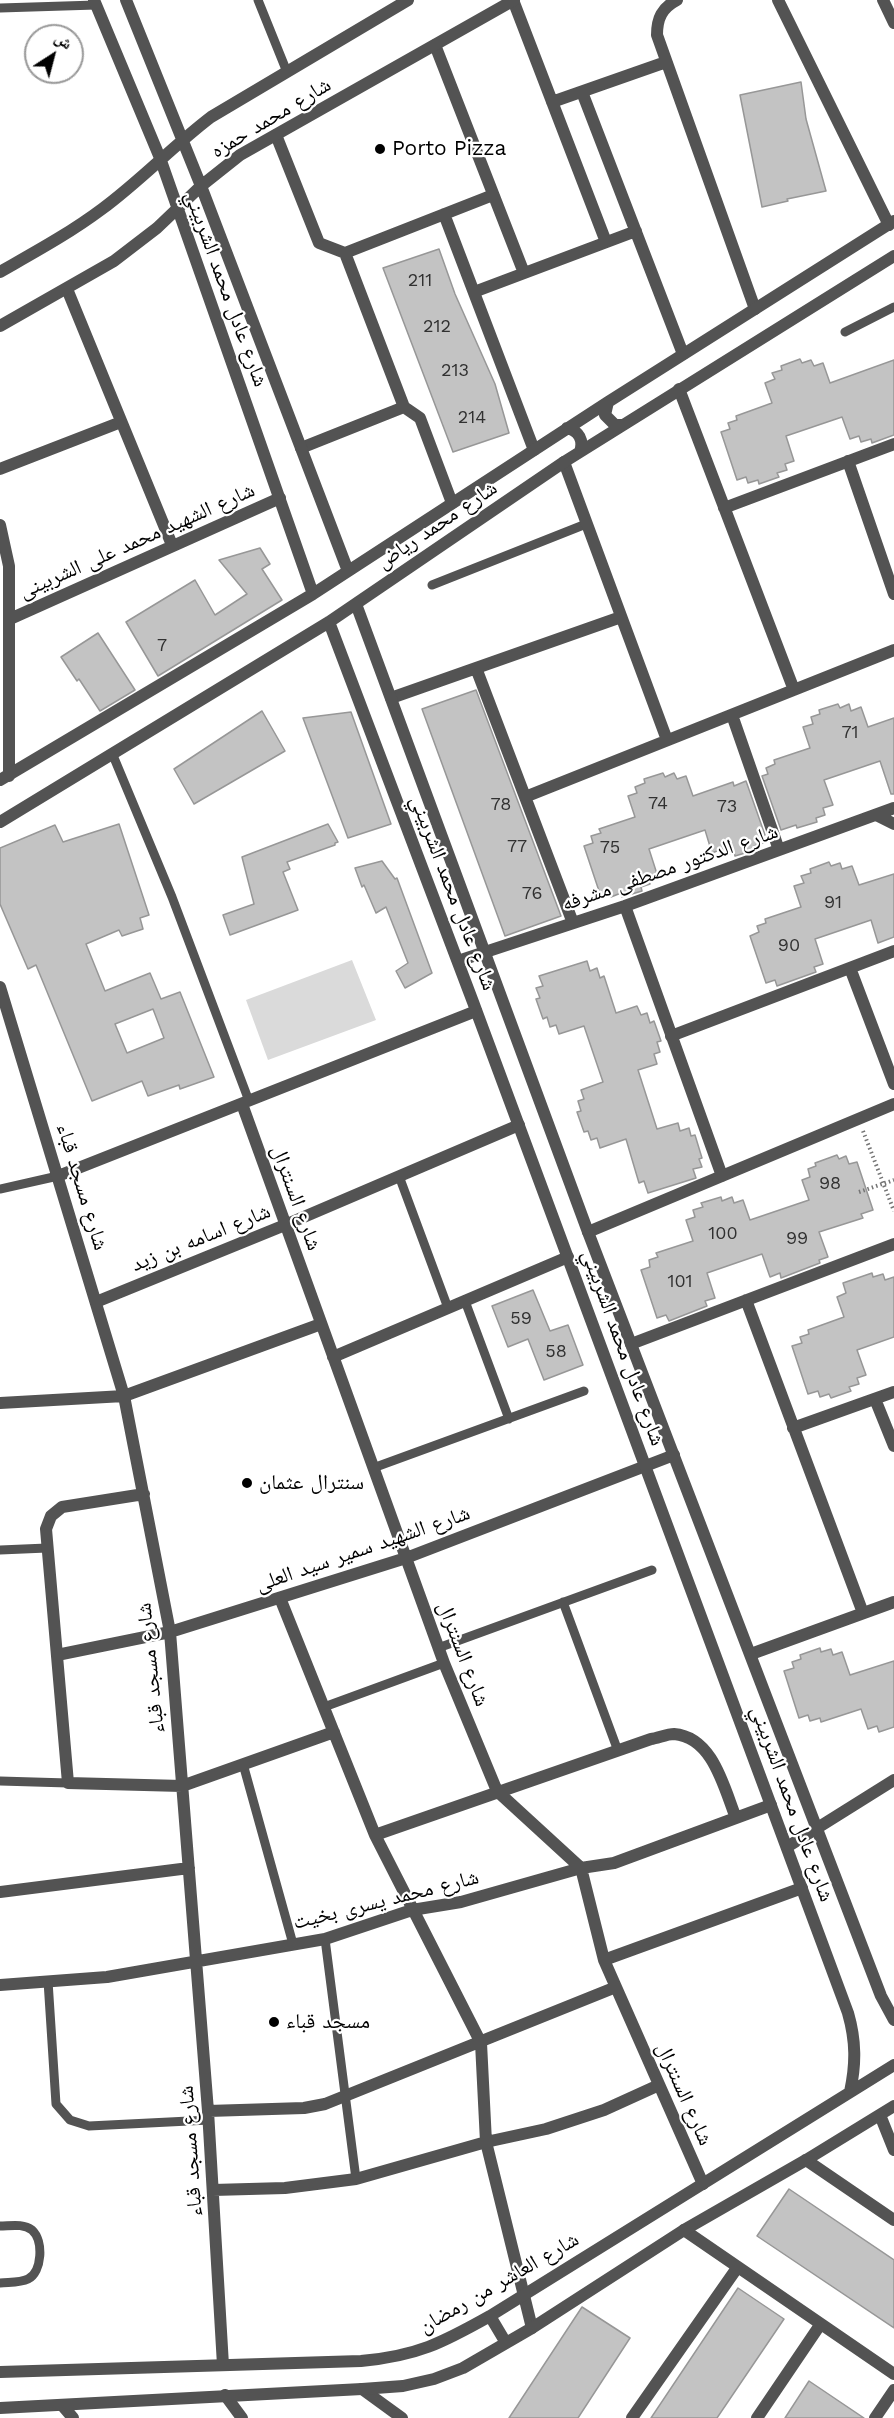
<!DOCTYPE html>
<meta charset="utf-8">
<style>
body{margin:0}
#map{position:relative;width:894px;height:2418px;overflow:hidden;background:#fff;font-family:"Work Sans","Noto Naskh Arabic",sans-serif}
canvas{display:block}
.north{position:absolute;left:24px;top:24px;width:60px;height:60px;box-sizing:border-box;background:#fff;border:2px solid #999;border-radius:50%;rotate:36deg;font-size:16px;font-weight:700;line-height:24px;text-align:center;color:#000}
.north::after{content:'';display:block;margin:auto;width:21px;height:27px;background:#000;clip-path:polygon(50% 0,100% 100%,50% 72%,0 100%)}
</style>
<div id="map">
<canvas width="894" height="2418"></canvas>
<div class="north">ش</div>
</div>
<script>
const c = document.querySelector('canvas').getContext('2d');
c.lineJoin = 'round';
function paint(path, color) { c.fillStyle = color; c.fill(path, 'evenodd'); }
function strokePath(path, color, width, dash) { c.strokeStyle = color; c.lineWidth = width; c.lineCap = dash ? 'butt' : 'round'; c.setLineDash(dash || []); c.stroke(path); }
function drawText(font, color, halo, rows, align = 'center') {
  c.font = font + ' "Work Sans","Noto Naskh Arabic",sans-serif'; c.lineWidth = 4.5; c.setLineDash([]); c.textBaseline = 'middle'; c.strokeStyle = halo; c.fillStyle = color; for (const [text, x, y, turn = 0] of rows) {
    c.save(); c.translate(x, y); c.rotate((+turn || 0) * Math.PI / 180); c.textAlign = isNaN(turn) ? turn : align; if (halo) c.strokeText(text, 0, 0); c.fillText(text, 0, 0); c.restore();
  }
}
paint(new Path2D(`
 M352,960L376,1020L268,1060L246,1000Z`), '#dadada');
const building = new Path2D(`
 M801,82L806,119L826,191L787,199L788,201L762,207L740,95Z
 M439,249L455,294L495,384L509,433L453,452L383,268Z
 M800,359L802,363L811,360L814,366L823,363L830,383L894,360V435L872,443L871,439L861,442L859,436L850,439L842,417L786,436L794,461L785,464L787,470L777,473L779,477L759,484L758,480L748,483L746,477L737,480L721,432L730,429L728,423L737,420L736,416L772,403L765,383L775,379L772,373L782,370L781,366Z
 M260,548L270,564L262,569L282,600L158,676L126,622L195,580L215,615L247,594L219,560Z
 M98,633L135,690L100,711L79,679L77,681L61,657Z
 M476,690L561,916L505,936L422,709Z
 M838,704L840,708L849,704L851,711L861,707L868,727L894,718V794H891L880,761L824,780L833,805L823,808L825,815L816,818L817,822L797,828L796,825L781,830L762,776L768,774L766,768L775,764L774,760L810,748L803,727L813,724L811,717L820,714L819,710Z
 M262,711L285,751L194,804L174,769Z
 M351,712L391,824L348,838L303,718Z
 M663,773L665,777L674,773L677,779L686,776L693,796L733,782L734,786L746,781L765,835L761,837L763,843L754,846L755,850L735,856L734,852L724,856L722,849L712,853L705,830L649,849L657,874L648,877L650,884L641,887L642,891L622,897L621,893L611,897L609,891L600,894L584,846L593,843L591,836L601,833L599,829L635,817L628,796L637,793L635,787L645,783L644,779Z
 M119,824L149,915L140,918L143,929L122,936L119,930L86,944L105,991L150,973L161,999L180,992L214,1077L180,1089L179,1085L148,1096L142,1081L92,1101L36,965L28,969L0,904V848L55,825L63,842ZM153,1009L164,1038L127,1053L115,1024Z
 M328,824L338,842L335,843V845L287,862L290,869L283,872L298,910L230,935L223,915L254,904L242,857Z
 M382,861L395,879L397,878L432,973L405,988L396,971L408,963L386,907L376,913L364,885L362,887L355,868Z
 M829,862L831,866L840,863L842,869L852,866L859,885L894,874V937L878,943L871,920L815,939L823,964L814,967L816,972L777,986L775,980L766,983L750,936L759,932L757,926L766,923L765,919L801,907L794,886L804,883L801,876L811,873L810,869Z
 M587,961L590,971L597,968L600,978L604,976L616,1013L637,1006L641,1015L647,1013L650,1023L654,1021L661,1041L657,1042L660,1052L654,1054L657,1064L638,1070L657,1129L678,1123L680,1131L689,1128L691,1136L695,1135L702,1158L699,1159L702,1167L693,1169L696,1178L648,1193L644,1181L639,1183L626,1139L600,1148L597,1138L591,1140L588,1131L584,1132L577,1112L581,1111L578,1101L584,1099L581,1090L603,1082L584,1026L559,1034L556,1025L550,1027L547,1017L543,1019L536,999L540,998L536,988L543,986L539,976Z
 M837,1155L839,1159L846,1156L849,1164L857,1162L873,1210L861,1214L863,1218L819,1232L828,1257L819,1260L820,1263L781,1278L780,1273L770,1277L762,1254L707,1273L715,1298L705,1301L707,1306L669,1321L666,1315L657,1318L641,1270L650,1267L649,1260L658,1257L656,1253L693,1241L686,1220L695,1217L693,1210L703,1207L701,1203L721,1197L722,1201L732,1197L734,1203L743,1200L750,1220L809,1200L802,1180L810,1177L808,1169L816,1166L815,1163Z
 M872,1273L873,1277L883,1274L885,1280L894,1277V1337L857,1350L866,1375L857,1378L859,1384L849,1387L851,1391L831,1398L829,1394L820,1397L818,1391L808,1394L792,1346L802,1343L800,1337L809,1334L808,1330L844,1317L837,1297L846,1293L843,1283Z
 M533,1290L550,1331L568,1325L583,1365L544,1380L528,1339L508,1347L492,1306Z
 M820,1648L821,1652L831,1649L833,1655L842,1652L850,1675L894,1661V1727L879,1732L877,1726L868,1729L861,1709L821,1722L820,1718L810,1721L808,1715L799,1718L784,1671L794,1668L792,1662L801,1659L800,1655Z
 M789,2189L894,2260V2328L757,2236Z
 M738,2288L784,2319L717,2418H651Z
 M582,2307L630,2338L578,2418H509Z
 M809,2381L864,2418H785Z`);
paint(building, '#c3c3c3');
strokePath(building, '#979797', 1.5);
strokePath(new Path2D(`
 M863,1131L894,1211
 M859,1192L894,1180`), '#757575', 4, [1.5, 3]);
strokePath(new Path2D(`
 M258,0L287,72
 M0,8L96,5
 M845,332L894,307
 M432,585L586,524
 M112,753L172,897L249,1101
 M399,1176L448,1308
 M0,1189L58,1176
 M465,1301L509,1419
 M373,1468L584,1391
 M0,1550L47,1548
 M563,1602L618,1751
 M438,1648L652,1570
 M324,1707L444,1663
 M243,1764L293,1944
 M0,1781L68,1783
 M325,1939L356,2179
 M48,1981L56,2104L70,2120L89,2126L209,2120
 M0,2226C10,2226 23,2223 32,2230C44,2241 42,2272 28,2279C20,2283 9,2282 0,2283`), '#535353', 9);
strokePath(new Path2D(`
 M513,0L606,242
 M677,0C662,8 657,18 657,35L755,309
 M778,0L889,225
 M883,0L894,23
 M435,45L524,273
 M582,92L683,354
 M552,102L666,62
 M276,135L319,243L345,253L493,195
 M444,214L534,450
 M345,253L404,407L420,418L452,503
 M67,289L172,545
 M474,292L636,231
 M679,389L794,690
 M301,448L404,407
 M848,461L894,594
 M564,462L667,740
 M0,469L121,422
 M724,508L894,444
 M0,525L9,566V776
 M10,619L280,498
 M476,668L573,923
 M391,698L621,617
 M732,715L779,850
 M525,797L894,650
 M876,815L894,824
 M625,906L722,1176
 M458,961L625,906L894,808
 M850,968L894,1084
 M0,987L124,1396L170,1632L208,2111L223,2365
 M671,1036L894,951
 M242,1104L444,1663L497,1791L581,1868L604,1960L703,2184
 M58,1176L476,1011
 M588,1232L894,1104
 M746,1300L863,1613
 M96,1302L285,1225L519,1125
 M631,1344L894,1244
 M333,1357L568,1257
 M875,1399L894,1446
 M0,1403L124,1396L321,1324
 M793,1428L894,1392
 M144,1494L62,1507L51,1516L46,1529L68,1783L182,1786L334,1732
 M280,1598L375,1835L481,2043L486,2142L532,2328
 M751,1654L894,1602
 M57,1655L170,1632L406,1558L674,1455
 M375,1835L651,1739C658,1738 667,1734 674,1734C713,1737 724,1788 736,1818
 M787,1847L894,1780
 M0,1892L189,1868
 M604,1960L802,1888
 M0,1985L107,1977L325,1939L412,1910L461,1902L581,1868L614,1863L771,1805
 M208,2111L304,2108L325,2104L616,1987
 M806,2160L894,2220
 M213,2190L285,2188L356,2179L486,2142L546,2129L604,2110L659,2085
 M684,2230L894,2374
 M362,2389L402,2418
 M225,2395L242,2418
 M62,2405L73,2418
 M632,2418L737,2268
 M757,2418L820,2325
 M875,2418L894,2390`), '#535353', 12);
strokePath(new Path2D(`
 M94,0L160,158L313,594
 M126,0L201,186L348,571
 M0,272C35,252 70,233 102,209C140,181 173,146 211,117L408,0
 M0,326L114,261L157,228L201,186L240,155L514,0
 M608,402L605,415L615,425H621
 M567,428C579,431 584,440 580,452
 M356,604L588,1232L881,1996L894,2020
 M329,622L473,1002L848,2013C856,2041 856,2064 850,2092
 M0,780L313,594L608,402L894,221
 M0,822L329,622L564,462L894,256
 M880,2115L894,2150
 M490,2316L506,2343
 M0,2372L361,2361C417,2356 442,2343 490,2316L894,2065
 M0,2408L362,2389L403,2386L434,2379L463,2368L532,2328L684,2230L806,2160L894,2106`), '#535353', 12);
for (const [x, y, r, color] of [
 [380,149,6,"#000"],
 [247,1483,6,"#000"],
 [274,2022,6,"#000"]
]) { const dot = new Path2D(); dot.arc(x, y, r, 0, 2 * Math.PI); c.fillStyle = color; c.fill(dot); strokePath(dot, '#fff', 2); }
drawText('18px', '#313131', null, [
 ["211",420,281],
 ["212",437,327],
 ["213",455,371],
 ["214",472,418],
 ["7",162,646],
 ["71",850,733],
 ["74",658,804],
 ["78",501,805],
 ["73",727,807],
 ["77",517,847],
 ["75",610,848],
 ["76",532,894],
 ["91",833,903],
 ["90",789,946],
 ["98",830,1184],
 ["100",723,1234],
 ["99",797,1239],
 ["101",680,1282],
 ["59",521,1319],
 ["58",556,1352]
]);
drawText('21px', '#000', '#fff', [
 ["شارع محمد حمزه",271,118,-31],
 ["شارع عادل محمد الشربيني",226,289,70],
 ["شارع محمد رياض",437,525,-34],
 ["شارع الشهيد محمد على الشربينى",137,541,-24],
 ["شارع الدكتور مصطفى مشرفه",670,868,-19],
 ["شارع عادل محمد الشربيني",453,893,69],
 ["شارع مسجد قباء",82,1187,73],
 ["شارع السنترال",296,1198,70],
 ["شارع اسامه بن زيد",201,1238,-22],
 ["شارع عادل محمد الشربيني",623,1348,70],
 ["شارع الشهيد سمير سيد العلى",363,1549,-19],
 ["شارع السنترال",463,1654,69],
 ["شارع مسجد قباء",151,1668,-96],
 ["شارع عادل محمد الشربيني",792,1804,70],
 ["شارع محمد يسرى بخيت",386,1900,-14],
 ["شارع السنترال",684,2094,66],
 ["شارع مسجد قباء",191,2151,-94],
 ["شارع العاشر من رمضان",499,2283,-30]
]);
drawText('21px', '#000', '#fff', [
 ["Porto Pizza",392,149],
 ["سنترال عثمان",259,1483],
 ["مسجد قباء",286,2022]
], 'left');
</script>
